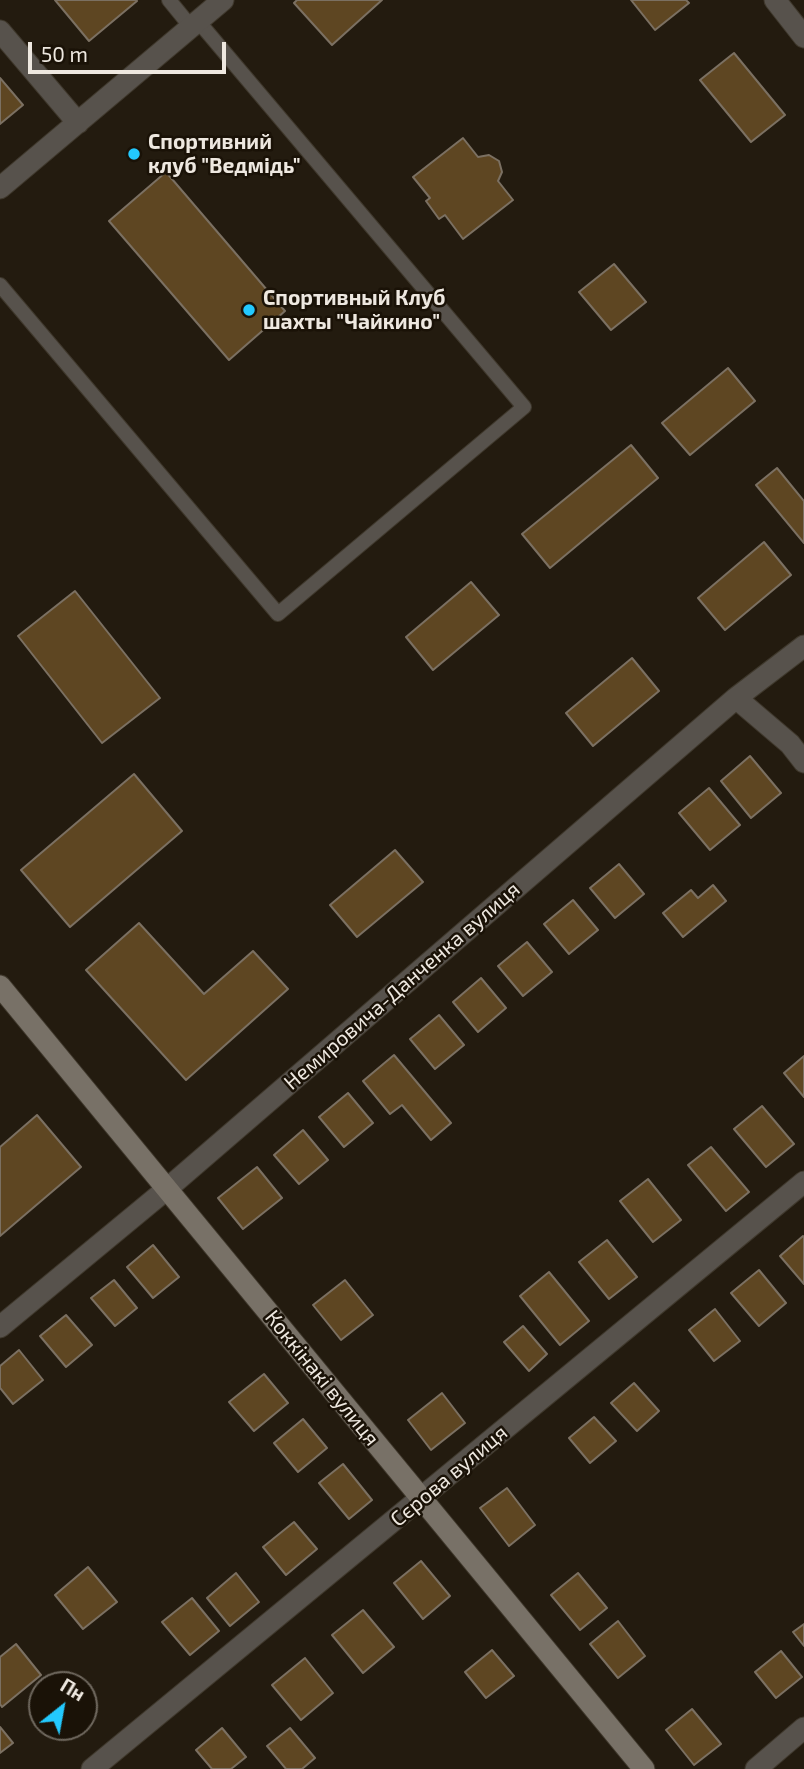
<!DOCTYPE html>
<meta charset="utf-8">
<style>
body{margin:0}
#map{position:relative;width:804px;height:1769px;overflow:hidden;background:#231b0f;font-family:"Exo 2",sans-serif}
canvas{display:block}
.north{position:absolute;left:28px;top:1671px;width:70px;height:70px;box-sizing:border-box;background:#1a1207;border:2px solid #6f685e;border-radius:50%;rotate:31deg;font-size:19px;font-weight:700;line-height:28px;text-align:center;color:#eee8e0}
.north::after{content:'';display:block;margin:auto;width:24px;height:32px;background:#23c9fe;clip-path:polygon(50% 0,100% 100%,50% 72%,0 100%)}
.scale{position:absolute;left:28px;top:42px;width:198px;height:32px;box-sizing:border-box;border:4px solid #eee8e0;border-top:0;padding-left:9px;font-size:21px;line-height:24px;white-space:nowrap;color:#eee8e0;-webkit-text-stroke:5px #1a1207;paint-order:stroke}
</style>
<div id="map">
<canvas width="804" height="1769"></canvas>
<div class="north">Пн</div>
<div class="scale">50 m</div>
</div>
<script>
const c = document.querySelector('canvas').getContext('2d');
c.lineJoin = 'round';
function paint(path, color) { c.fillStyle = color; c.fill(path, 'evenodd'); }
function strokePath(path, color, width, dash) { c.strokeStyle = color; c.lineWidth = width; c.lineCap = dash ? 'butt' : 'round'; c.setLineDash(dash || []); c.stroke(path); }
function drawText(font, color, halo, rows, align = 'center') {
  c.font = font + ' "Exo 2",sans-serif'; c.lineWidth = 5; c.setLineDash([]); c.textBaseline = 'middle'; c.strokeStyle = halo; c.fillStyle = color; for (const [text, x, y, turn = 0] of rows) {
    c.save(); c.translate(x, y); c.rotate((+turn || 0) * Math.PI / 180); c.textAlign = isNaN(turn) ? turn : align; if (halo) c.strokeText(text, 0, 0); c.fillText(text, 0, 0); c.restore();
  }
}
const building = new Path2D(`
 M55,0H136L137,1L89,41Z
 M297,0H382L332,45L294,3Z
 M631,0H686L689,3L655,30Z
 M734,53L785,115L751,142L700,80Z
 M0,78L23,105L0,124Z
 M463,138L478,157L489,155L499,161L502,172L498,181L513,200L463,239L445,215L439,219L426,201L430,198L413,177Z
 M166,172L285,311L229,360L109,221Z
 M614,264L646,302L611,330L579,292Z
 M728,368L755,401L690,455L662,423Z
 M631,445L658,478L550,568L522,534Z
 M777,468L804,501V543L756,485Z
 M764,542L791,575L725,630L698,598Z
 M471,582L499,615L433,670L406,637Z
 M75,591L160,698L102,743L18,636Z
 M632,658L659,691L593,746L566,713Z
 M750,756L781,793L751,818L721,781Z
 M134,774L182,831L70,927L21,870Z
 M709,788L740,825L710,850L679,813Z
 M395,850L423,882L357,937L330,905Z
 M619,864L644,894L615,918L590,888Z
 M713,885L726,901L683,937L663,913L691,890L698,898Z
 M573,900L598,930L569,954L544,924Z
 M139,923L204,994L253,951L288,989L186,1080L86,970Z
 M527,942L552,972L523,996L498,966Z
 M481,978L506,1008L478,1032L453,1002Z
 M439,1015L464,1045L435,1069L410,1039Z
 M394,1055L451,1123L431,1140L402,1105L390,1114L363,1081Z
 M804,1056V1097L784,1073Z
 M348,1093L373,1123L344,1147L319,1117Z
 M762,1106L794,1144L766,1167L734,1129Z
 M37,1115L81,1167L0,1236V1147Z
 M303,1130L328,1160L299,1184L274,1155Z
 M711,1147L749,1192L726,1211L688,1165Z
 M257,1167L282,1198L243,1229L218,1198Z
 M648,1179L681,1220L653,1242L620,1201Z
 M803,1236L804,1237V1284L780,1256Z
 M607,1240L637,1277L609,1299L579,1262Z
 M153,1245L179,1277L153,1298L127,1267Z
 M759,1270L786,1303L759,1326L731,1293Z
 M549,1272L589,1321L560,1345L520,1296Z
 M114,1280L137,1308L115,1326L91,1298Z
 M345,1280L373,1315L341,1340L313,1305Z
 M715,1309L740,1341L714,1361L689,1330Z
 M66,1315L92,1345L66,1367L40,1336Z
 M523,1326L547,1354L529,1371L504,1342Z
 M19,1350L43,1380L13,1404L0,1388V1366Z
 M264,1374L288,1403L254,1431L229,1402Z
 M634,1383L659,1411L637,1431L611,1403Z
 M442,1393L465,1423L431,1450L408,1420Z
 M594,1417L616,1441L590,1463L569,1438Z
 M303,1419L327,1448L298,1472L274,1443Z
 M343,1464L372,1500L349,1519L319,1483Z
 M507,1488L535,1525L509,1546L480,1508Z
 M294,1522L317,1549L286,1575L263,1547Z
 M421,1561L450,1596L423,1619L394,1583Z
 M88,1567L117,1602L83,1629L55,1595Z
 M236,1573L259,1602L230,1626L207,1598Z
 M578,1573L607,1608L580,1630L551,1595Z
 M192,1598L219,1631L190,1655L162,1622Z
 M363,1610L394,1647L363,1673L332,1635Z
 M618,1621L645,1656L618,1678L590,1644Z
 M804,1624V1646L793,1632Z
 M16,1644L41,1675L2,1707L0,1704V1657Z
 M492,1650L514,1676L486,1698L465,1672Z
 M781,1651L802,1677L776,1698L755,1672Z
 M305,1658L333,1693L301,1720L272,1685Z
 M692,1709L721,1744L694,1765L666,1730Z
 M0,1727L13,1743L0,1753Z
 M222,1728L246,1757L231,1769H212L196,1750Z
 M290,1728L315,1758L302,1769H286L267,1746Z`);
paint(building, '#5e4622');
strokePath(building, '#7b7062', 2);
const lane = new Path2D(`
 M169,0L191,27
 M0,285L278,614L524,407L198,21`);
const street = new Path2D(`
 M775,0L804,37
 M0,31L78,123
 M0,188L223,0
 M736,698L790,744L804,762
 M0,1327L168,1188L736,698L804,646
 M92,1769L804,1182
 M756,1769L804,1728`);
const secondary = new Path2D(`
 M0,986L644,1769`);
strokePath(lane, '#3f382c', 16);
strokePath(street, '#3f382c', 23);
strokePath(secondary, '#3f382c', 23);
strokePath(lane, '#57524c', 14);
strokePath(street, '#57524c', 21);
strokePath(secondary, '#787167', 21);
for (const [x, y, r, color] of [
 [134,154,7,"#23c9fe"],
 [249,310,7,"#23c9fe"]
]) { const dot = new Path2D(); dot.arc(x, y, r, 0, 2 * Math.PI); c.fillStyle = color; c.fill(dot); strokePath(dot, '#1a1207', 2.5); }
drawText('bold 21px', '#eee8e0', '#1a1207', [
 ["Спортивний",148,142],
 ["клуб \"Ведмідь\"",148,166],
 ["Спортивный Клуб",263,298],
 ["шахты \"Чайкино\"",263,322]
], 'left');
drawText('21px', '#eee8e0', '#1a1207', [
 ["Немировича-Данченка вулиця",402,986,-41],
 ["Коккінакі вулиця",322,1378,51],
 ["Сєрова вулиця",449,1476,-40]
]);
</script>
